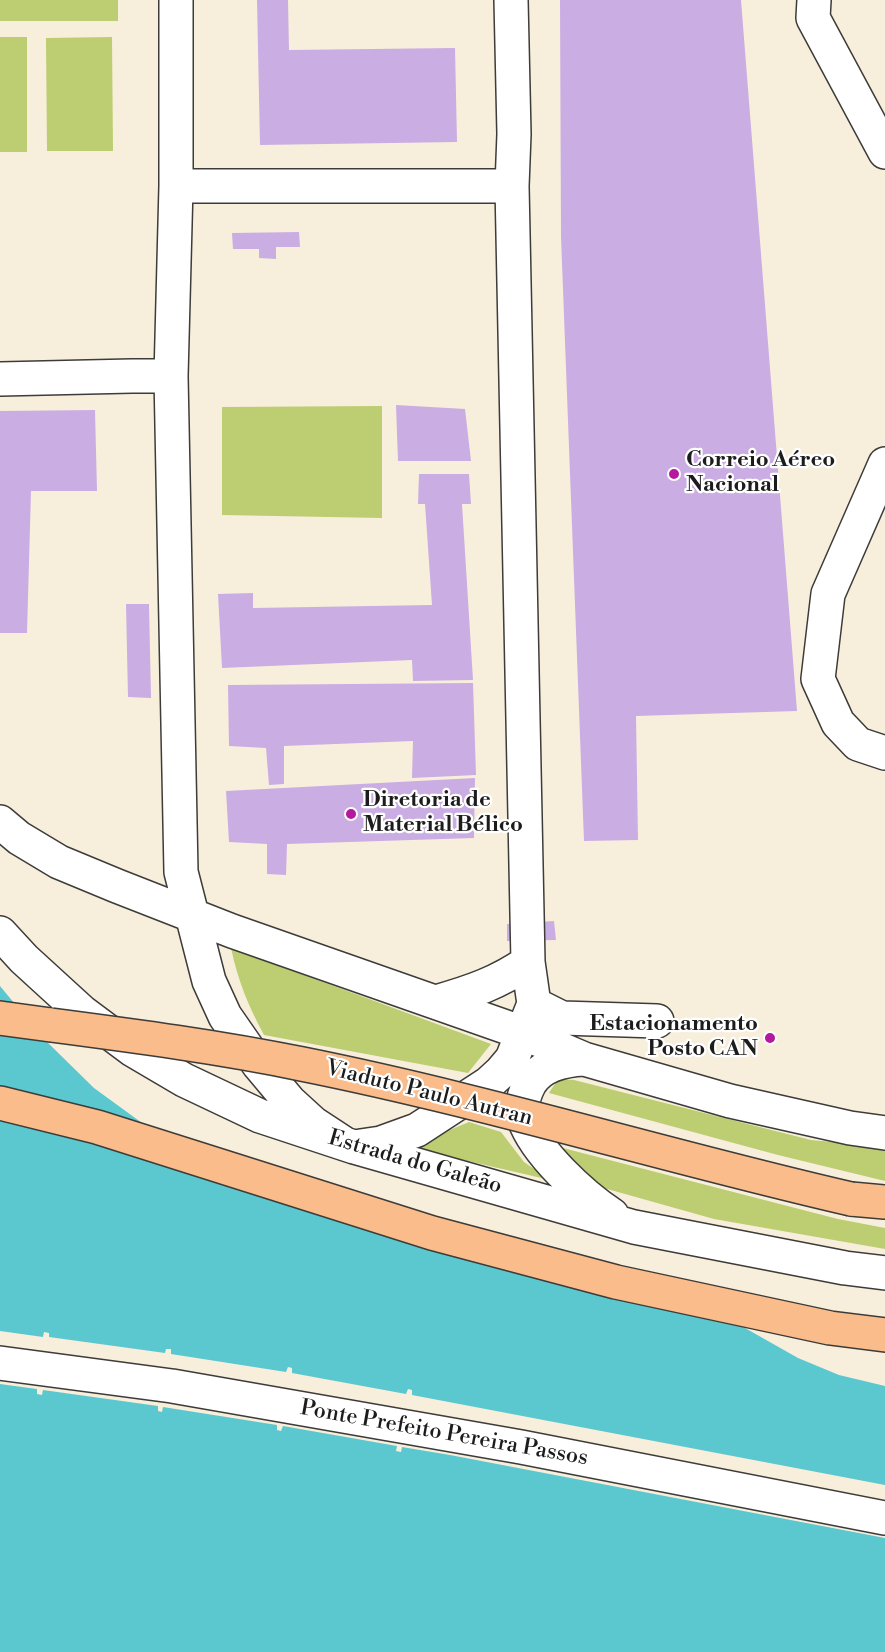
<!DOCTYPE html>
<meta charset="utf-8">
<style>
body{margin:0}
canvas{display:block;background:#f7eedc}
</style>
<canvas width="885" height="1652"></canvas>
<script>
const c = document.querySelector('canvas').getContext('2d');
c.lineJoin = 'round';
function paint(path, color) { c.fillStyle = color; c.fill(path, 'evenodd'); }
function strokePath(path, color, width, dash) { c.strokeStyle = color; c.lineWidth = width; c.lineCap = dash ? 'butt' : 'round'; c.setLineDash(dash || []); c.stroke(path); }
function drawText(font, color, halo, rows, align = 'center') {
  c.font = font + ' "Libre Bodoni",serif'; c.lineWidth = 4.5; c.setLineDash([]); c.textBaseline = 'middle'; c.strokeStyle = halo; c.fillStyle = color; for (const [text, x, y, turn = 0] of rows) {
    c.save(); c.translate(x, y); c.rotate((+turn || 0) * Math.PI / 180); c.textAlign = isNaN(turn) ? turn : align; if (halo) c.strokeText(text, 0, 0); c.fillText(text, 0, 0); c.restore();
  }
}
paint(new Path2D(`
 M0,0H118V21H0Z
 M0,37H27V152H0Z
 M112,37L113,151H47L46,38Z
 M382,406V518L222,515V407Z
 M231,948L491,1044L468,1073L264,1035C248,1005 238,981 231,948Z
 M558,1079L574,1080L811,1140L885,1147V1181L778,1155L549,1093Z
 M469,1122L501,1132L524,1162L550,1180L416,1149L418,1143Z
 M559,1147L838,1219L885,1228V1249L714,1219L593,1185Z`), '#bcce71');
paint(new Path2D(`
 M0,986L43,1038L94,1088L175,1147L706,1312L745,1328L798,1358L839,1375L885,1386V1652H0Z`), '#5bc8d0');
paint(new Path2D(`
 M0,1331L43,1337L44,1332L49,1333V1337L165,1353L166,1349H171V1354L286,1372L288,1367L292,1368V1373L406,1394L408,1389L412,1390V1395L885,1485V1538L450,1455L402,1447L401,1452L396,1451L397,1446L283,1426L281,1431L277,1430V1425L163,1407L162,1412L158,1411V1406L43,1390L42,1395L37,1394V1389L0,1384Z`), '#f7eedc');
paint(new Path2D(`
 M257,0H288L289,50L455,48L457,142L260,145Z
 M560,0H741L797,711L636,716L638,840L584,841L561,237Z
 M299,232L300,247H276V259L259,258V249H233L232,233Z
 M396,405L465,409L471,461H398Z
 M95,410L97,491H31L27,633H0V411Z
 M419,474H469L471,504H462L473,680L413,681L412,660L222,668L218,594L253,593V608L432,605L425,504H418Z
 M126,604H149L151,698L128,697Z
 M473,683L476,775L412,778L413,741L284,746V784L269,785L266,748L229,746L228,685Z
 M475,778L474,838L287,844L286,875L267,874V844L229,842L226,791Z
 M554,921L556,940L507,941V924Z`), '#caaee3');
const minor = new Path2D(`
 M176,0V186L171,376L181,872L209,981L225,1016L259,1065L290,1102L313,1123L345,1144
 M814,0L813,18L885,152
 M176,186H512
 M0,379L132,376H171
 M885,464L828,594L818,679L838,723L858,744L885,753
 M0,822L19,838L59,862L117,886L232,931L523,1033L584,1059L730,1101L850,1128L885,1133
 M0,933L24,959L82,1012L133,1050L184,1080L260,1116L354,1147L634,1227L845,1268L885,1273
 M436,1002C471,992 498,983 528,962
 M534,1004L562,1018L657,1021
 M584,1059C565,1060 541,1065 530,1083C524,1094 520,1106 524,1119C536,1153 582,1195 612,1215
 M354,1147L381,1143L417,1130L489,1083L501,1072L512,1059L534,1004L528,962L512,186L514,134L511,0
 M0,1363L172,1386L521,1447L885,1518`);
const major = new Path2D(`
 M0,1018L51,1025
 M0,1103L97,1127L432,1233L616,1282L830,1328L885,1335
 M851,1199L885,1202`);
strokePath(minor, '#3d3c39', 36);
strokePath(major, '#3d3c39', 36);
strokePath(minor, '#fff', 33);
strokePath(major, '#f9bc8a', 33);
const majorBridge = new Path2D(`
 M51,1025C135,1036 219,1047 302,1064C487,1101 668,1157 851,1199`);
strokePath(majorBridge, '#3d3c39', 36, []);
strokePath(majorBridge, '#f9bc8a', 33);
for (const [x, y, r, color] of [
 [674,474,6,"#b5179e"],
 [351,814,6,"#b5179e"],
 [770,1038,6,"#b5179e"]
]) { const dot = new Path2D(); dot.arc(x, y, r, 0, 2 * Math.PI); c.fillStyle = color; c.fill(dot); strokePath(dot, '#fff', 2); }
drawText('bold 22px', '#1c1c1c', '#fff', [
 ["Correio Aéreo",686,461],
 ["Nacional",686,486],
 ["Diretoria de",363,801],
 ["Material Bélico",363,826],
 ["Estacionamento",758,1025,"right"],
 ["Posto CAN",758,1050,"right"]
], 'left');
drawText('22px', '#1c1c1c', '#fff', [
 ["Viaduto Paulo Autran",429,1094,14],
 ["Estrada do Galeão",415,1163,16],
 ["Ponte Prefeito Pereira Passos",444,1434,10]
]);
</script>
